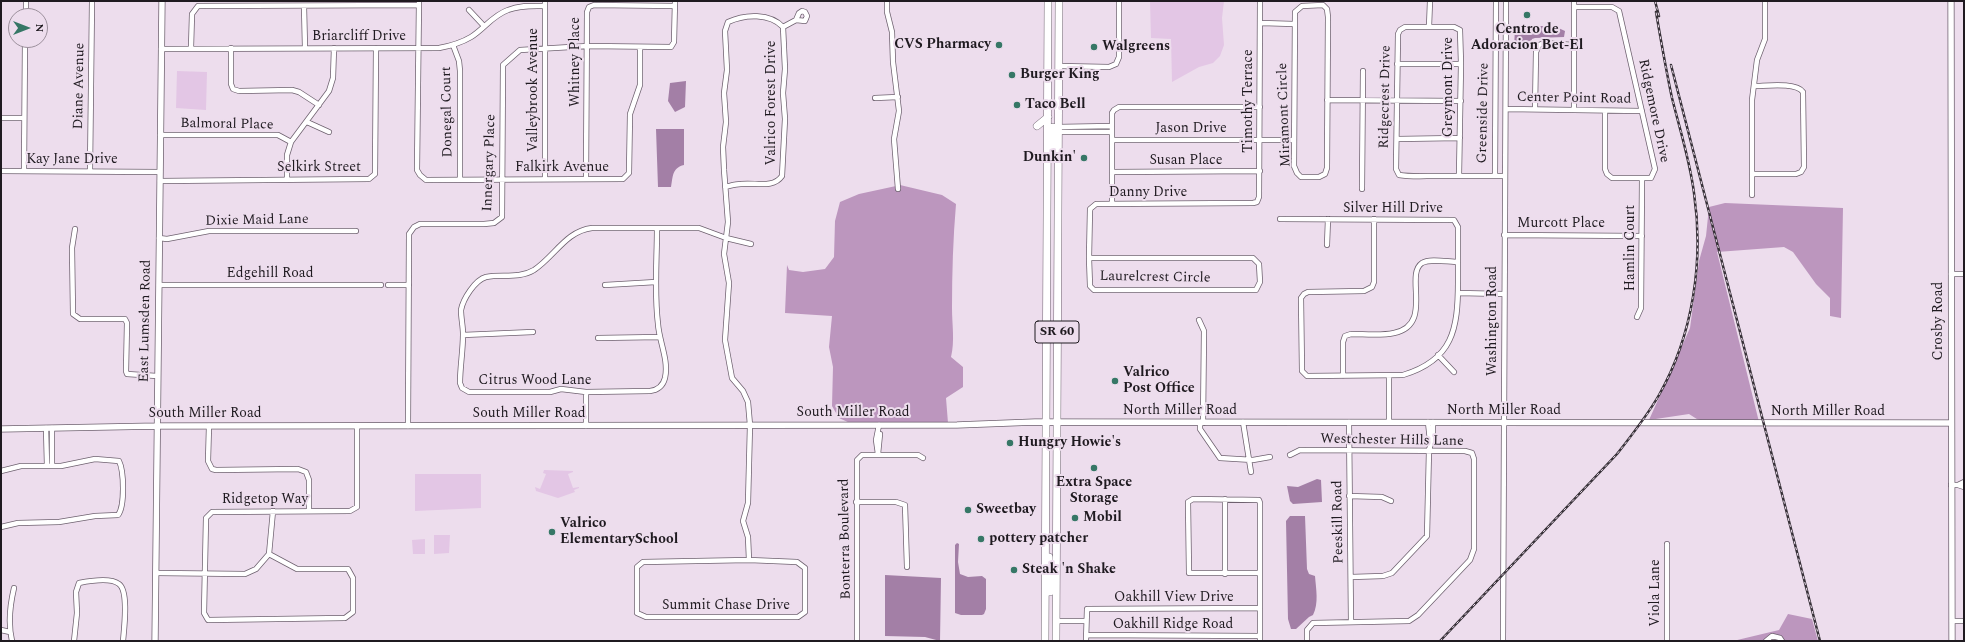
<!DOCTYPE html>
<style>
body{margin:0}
#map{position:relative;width:1965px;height:642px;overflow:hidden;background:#eddded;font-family:Spectral,serif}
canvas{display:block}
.frame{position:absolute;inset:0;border:2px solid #1f1a20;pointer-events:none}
.north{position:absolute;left:8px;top:8px;width:40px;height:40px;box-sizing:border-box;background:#eddded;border:1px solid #9b8f9b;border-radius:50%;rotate:90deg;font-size:11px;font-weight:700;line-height:16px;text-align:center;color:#1f1a20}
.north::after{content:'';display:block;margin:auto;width:14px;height:18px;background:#367766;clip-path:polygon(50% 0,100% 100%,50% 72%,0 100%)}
</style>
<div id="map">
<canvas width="1965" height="642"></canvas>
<div class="frame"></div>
<div class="north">N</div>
</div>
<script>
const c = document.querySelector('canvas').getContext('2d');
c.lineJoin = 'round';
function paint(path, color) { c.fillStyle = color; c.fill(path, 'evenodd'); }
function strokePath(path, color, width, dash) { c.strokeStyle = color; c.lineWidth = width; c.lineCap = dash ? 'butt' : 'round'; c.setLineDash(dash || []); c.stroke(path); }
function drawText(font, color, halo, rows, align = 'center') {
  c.font = font + ' Spectral,serif'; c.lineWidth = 4; c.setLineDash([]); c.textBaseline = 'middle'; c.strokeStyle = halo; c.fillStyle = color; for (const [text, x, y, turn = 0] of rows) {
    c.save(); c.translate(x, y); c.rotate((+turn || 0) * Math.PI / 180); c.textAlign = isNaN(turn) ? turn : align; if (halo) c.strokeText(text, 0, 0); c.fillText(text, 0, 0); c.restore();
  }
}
paint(new Path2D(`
 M1150,1H1224L1222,18L1224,45L1220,56L1213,63L1199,67L1172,82L1171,39L1151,38Z
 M177,71L207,72L206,110L176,108Z
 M544,470L573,471V472L568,474L573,488L579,487V488L574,490L575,492L558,498L536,491L535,487L540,489L546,474L543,473Z
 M415,474H481V508L415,511Z
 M434,535H450L449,553L434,554Z
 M425,539V554H413L412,540Z`), '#e3c6e5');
paint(new Path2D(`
 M900,185L942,195L956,204C953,239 952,273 952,308C952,325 955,341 951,357L963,367V387L946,398L948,423H850L839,418L832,406L833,367L829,347L832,316L785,313L787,265L789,270L803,272L825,269L834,257L835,221L840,202L859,194L896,186V191H900Z
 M1725,203L1843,208L1841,318L1830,316V298L1816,284L1793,252L1784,247L1717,252L1759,422L1700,421L1689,414L1649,420L1690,328L1699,261L1706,236L1709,207Z
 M1788,614L1812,619L1818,641H1784L1781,636C1774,633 1768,634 1764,641H1733L1779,630Z`), '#bc96be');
paint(new Path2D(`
 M1515,26H1554L1565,31L1564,37L1535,38L1532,39L1529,48L1525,50H1514Z
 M686,81L685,107L675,112L668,101L670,83Z
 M656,129H684V165C672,168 673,176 671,187H658Z
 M1317,479L1321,480L1322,502L1293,504L1290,501L1287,486L1298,487Z
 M1290,516H1305L1307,569L1309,574L1315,576C1316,589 1319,603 1313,615L1309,617L1296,629H1291L1288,619L1286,521Z
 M957,543L959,544L958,562L960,574L968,577L982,576L986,579V609L984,614L982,615H961L955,613V545Z
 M885,575L941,578L940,641L925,637L885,636Z`), '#a37fa6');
const minor = new Path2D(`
 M419,1L417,170L420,175L426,180L623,179L629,173L630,114L640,85V47
 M545,1V179
 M887,1V12L892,32L893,62L899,111L894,139L898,189
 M1323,5L1327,9L1328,17L1327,168L1325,174L1319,177H1301L1297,173L1294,166L1295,12L1302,6Z
 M304,6L305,48
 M1574,7H1612L1619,11L1655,169L1651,178H1612L1607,174L1605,169V111
 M469,10L484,26
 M26,16V1
 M1261,23L1294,24
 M783,27L796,20L805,21L807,16L805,12L802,11L799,13L796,20
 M1429,27L1430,1
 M453,45L459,61L460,71V180
 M191,48L192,14L198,6L419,5
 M231,48V84L233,89L239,91L292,90L299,92L319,105
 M161,49L439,48C450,46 461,43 471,37C484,29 493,15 508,10C520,5 533,6 545,6
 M1397,64H1461
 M1059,66L1109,67L1116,64L1119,57V1
 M875,98L898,97
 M1327,100L1461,101
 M1506,109L1642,111
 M1535,109L1536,52L1539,45L1544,43L1574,45
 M1574,110V1
 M1,118H24
 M307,122L329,132
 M1056,127L1112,126
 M1057,132H1112
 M160,135H278L291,142
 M1397,139L1460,138
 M1112,140H1294
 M1,171L160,172
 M24,171L25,40
 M90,171L92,1
 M1112,172L1260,171
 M1752,174H1796L1801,172L1804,167L1803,92C1796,82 1766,86 1754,86
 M1459,176L1461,64L1460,30L1454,27H1405L1400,30L1398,34L1396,169L1399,175C1411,177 1424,176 1436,176C1459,176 1482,176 1505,176
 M1495,176L1496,1
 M287,179V155L291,142L329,91L333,78L334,48
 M586,179L587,12L589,7L594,5L675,6
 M160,181L369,179L375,174L376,48
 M725,187C730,186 735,184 741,184C755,182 773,189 782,176L785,119L783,93L785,69L783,27C770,13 745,14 728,22L725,31L727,70L724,93L726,122L723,147L724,170L728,222L724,254L729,283L725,340L732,378L743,391L748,402L750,425L748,503L743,521L748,537L749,560
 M1362,189L1363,71
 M1752,195V100L1757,60L1765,39V1
 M1112,203V113L1114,110L1119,107H1260
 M1280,219L1454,220L1458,227C1458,245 1458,263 1458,282C1458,329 1453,360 1403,375L1307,376L1302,371L1301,298L1304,294L1308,292L1364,291L1372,287L1374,282V219
 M657,228C657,260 654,292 658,324C659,341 669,360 665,378C663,386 658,390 650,391L586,392L561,389L550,392H469L462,388L460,383C460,367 463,351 463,334C463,326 461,318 461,310C463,299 475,280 486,277C502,274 519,279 534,270C555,256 566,231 592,228H699L726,238L751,244
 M75,229L72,248L73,314L80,319H125L127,323L126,371L127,374L157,376
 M1504,235L1642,236
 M159,238L167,239L209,231H356
 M1327,245L1328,219
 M1089,258L1090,209L1096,204L1253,203L1257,202L1259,197L1260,1
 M1089,258H1253L1259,264L1260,282L1256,290H1094L1090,286Z
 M1951,274H1964
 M159,285H381
 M388,285H409
 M605,285L656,282
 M1458,293L1503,294
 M1637,317L1641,308L1642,178
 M1199,320L1204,331L1203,423
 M463,335L533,332
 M598,338L660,337
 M1438,355L1454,372
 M1343,376V342L1345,336L1351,334C1364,334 1381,336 1394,333C1434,325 1404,275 1422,263C1430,258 1448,262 1458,262
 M586,392V426
 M1243,422L1251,472
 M1349,422L1351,622
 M1389,422V376
 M1428,422L1430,441
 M1200,423V429L1220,458L1253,460L1270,457
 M209,426L208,461L212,469L216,470L298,469L306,472L309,480V511
 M408,426L409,234L414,227L420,224H484L494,223L502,217L503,65L520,50L588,46L671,47L674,42L675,1
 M46,428L47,466
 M52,428V466
 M878,454L876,440L879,425
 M878,454L880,434
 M1290,455L1300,450L1465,451L1472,453L1474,459V549L1470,560L1418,615L1409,621L1313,623L1307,630V641
 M1,471L21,466H61L95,459L119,461C124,471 125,506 118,515L95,516L59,522L18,523L1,527
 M1951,485H1958L1964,482
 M1958,485L1964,487
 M1349,496L1382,497L1391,501
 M856,502H896L905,505L907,567
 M269,554L297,569H348L353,578V612L345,618L208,620L204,613L206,518L212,512L350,511L357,507V426
 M269,554L273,511
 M749,560L797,562L805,568V612L798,617H646L637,613V567L643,562Z
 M157,573L245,574L256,569L269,554
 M1260,573H1189L1188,502L1193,499L1259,500L1260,503V641
 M1225,574V499
 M1351,577L1383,576L1392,573L1427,536L1429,450L1433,437V422
 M1056,621H1086
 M1952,621H1964
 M1,630L10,632
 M1087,635L1260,636
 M12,641C8,624 10,605 14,588
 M74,641L77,613L76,592L79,583C89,581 110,577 119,584C129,591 124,629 123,641
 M857,641V460L862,455H918L923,458
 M1086,641L1087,609L1260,608
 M1503,641L1506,1
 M1667,641V544
 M1766,641L1772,636L1780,638L1782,641`);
const tertiary = new Path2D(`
 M1951,1L1952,641
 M1,429L158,426L957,425L1035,422L1951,423
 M155,641L162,1`);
const trunk = new Path2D(`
 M1037,126L1048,117
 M1053,127V152L1057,160
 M1049,557L1050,592
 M1045,641L1048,1
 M1056,641L1059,1`);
strokePath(minor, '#6e616f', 6);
strokePath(tertiary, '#6e616f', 7);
strokePath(trunk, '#6e616f', 8);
strokePath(minor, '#fff', 4.5);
strokePath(tertiary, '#fff', 5.5);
strokePath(trunk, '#fff', 7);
const rail = new Path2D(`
 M1655,1L1659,16
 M1671,65L1820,641
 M1440,641L1617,454C1632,435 1647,416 1659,395C1693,335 1704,261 1694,193C1690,161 1680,130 1672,98C1666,70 1661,41 1656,12`);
strokePath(rail, '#363037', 2.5);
strokePath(rail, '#eddded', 1, [3]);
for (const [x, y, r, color] of [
 [1527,15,4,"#367766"],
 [999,45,4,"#367766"],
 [1094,47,4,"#367766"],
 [1012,75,4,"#367766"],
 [1017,105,4,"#367766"],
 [1084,158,4,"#367766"],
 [1115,381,4,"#367766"],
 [1010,443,4,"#367766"],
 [1094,468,4,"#367766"],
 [968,510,4,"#367766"],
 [1075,518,4,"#367766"],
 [552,532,4,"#367766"],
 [981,539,4,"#367766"],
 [1014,570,4,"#367766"]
]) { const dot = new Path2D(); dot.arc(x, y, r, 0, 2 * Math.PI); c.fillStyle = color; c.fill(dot); strokePath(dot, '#eddded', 1.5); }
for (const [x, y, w] of [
 [1057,332,44]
]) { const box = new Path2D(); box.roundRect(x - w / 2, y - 11, w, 22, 3); c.fillStyle = '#eddded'; c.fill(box); strokePath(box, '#1f1a20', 1); }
drawText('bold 13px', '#1f1a20', null, [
 ["SR 60",1057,332]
]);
drawText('bold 14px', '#1f1a20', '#eddded', [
 ["Centro de",1527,30,"center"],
 ["Adoracion Bet-El",1527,46,"center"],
 ["CVS Pharmacy",991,45,"right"],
 ["Walgreens",1102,47],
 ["Burger King",1020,75],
 ["Taco Bell",1025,105],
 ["Dunkin'",1076,158,"right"],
 ["Valrico",1123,373],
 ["Post Office",1123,389],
 ["Hungry Howie's",1018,443],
 ["Extra Space",1094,483,"center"],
 ["Storage",1094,499,"center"],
 ["Sweetbay",976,510],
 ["Mobil",1083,518],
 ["Valrico",560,524],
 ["ElementarySchool",560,540],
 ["pottery patcher",989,539],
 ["Steak 'n Shake",1022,570]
], 'left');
drawText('14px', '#1f1a20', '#eddded', [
 ["Briarcliff Drive",359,37],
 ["Whitney Place",576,62,-90],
 ["Diane Avenue",80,86,-89],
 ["Greymont Drive",1449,87,-90],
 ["Valleybrook Avenue",534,90,-90],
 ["Ridgecrest Drive",1386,97,-89],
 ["Center Point Road",1574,99,1],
 ["Timothy Terrace",1249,101,-90],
 ["Valrico Forest Drive",772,103,-90],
 ["Ridgemore Drive",1653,111,78],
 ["Donegal Court",448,112,-91],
 ["Greenside Drive",1484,113,-89],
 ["Miramont Circle",1285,115,-92],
 ["Balmoral Place",227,125,1],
 ["Jason Drive",1191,129],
 ["Kay Jane Drive",72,160],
 ["Susan Place",1186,161],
 ["Innergary Place",490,163,-88],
 ["Selkirk Street",319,168],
 ["Falkirk Avenue",562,168],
 ["Danny Drive",1148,193],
 ["Silver Hill Drive",1393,209],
 ["Dixie Maid Lane",257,221,-1],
 ["Murcott Place",1561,224],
 ["Hamlin Court",1631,248,-90],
 ["Edgehill Road",270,274],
 ["Laurelcrest Circle",1155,278,1],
 ["East Lumsden Road",146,321,-89],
 ["Washington Road",1493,321,-90],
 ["Crosby Road",1939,321,-90],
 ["Citrus Wood Lane",535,381],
 ["North Miller Road",1180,411],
 ["North Miller Road",1504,411],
 ["North Miller Road",1828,412],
 ["South Miller Road",853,413],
 ["South Miller Road",205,414],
 ["South Miller Road",529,414],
 ["Westchester Hills Lane",1392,441,1],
 ["Ridgetop Way",265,500],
 ["Peeskill Road",1339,522,-91],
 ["Bonterra Boulevard",846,539,-91],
 ["Viola Lane",1656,593,-90],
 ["Oakhill View Drive",1174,598],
 ["Summit Chase Drive",726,606],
 ["Oakhill Ridge Road",1173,625]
]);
</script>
